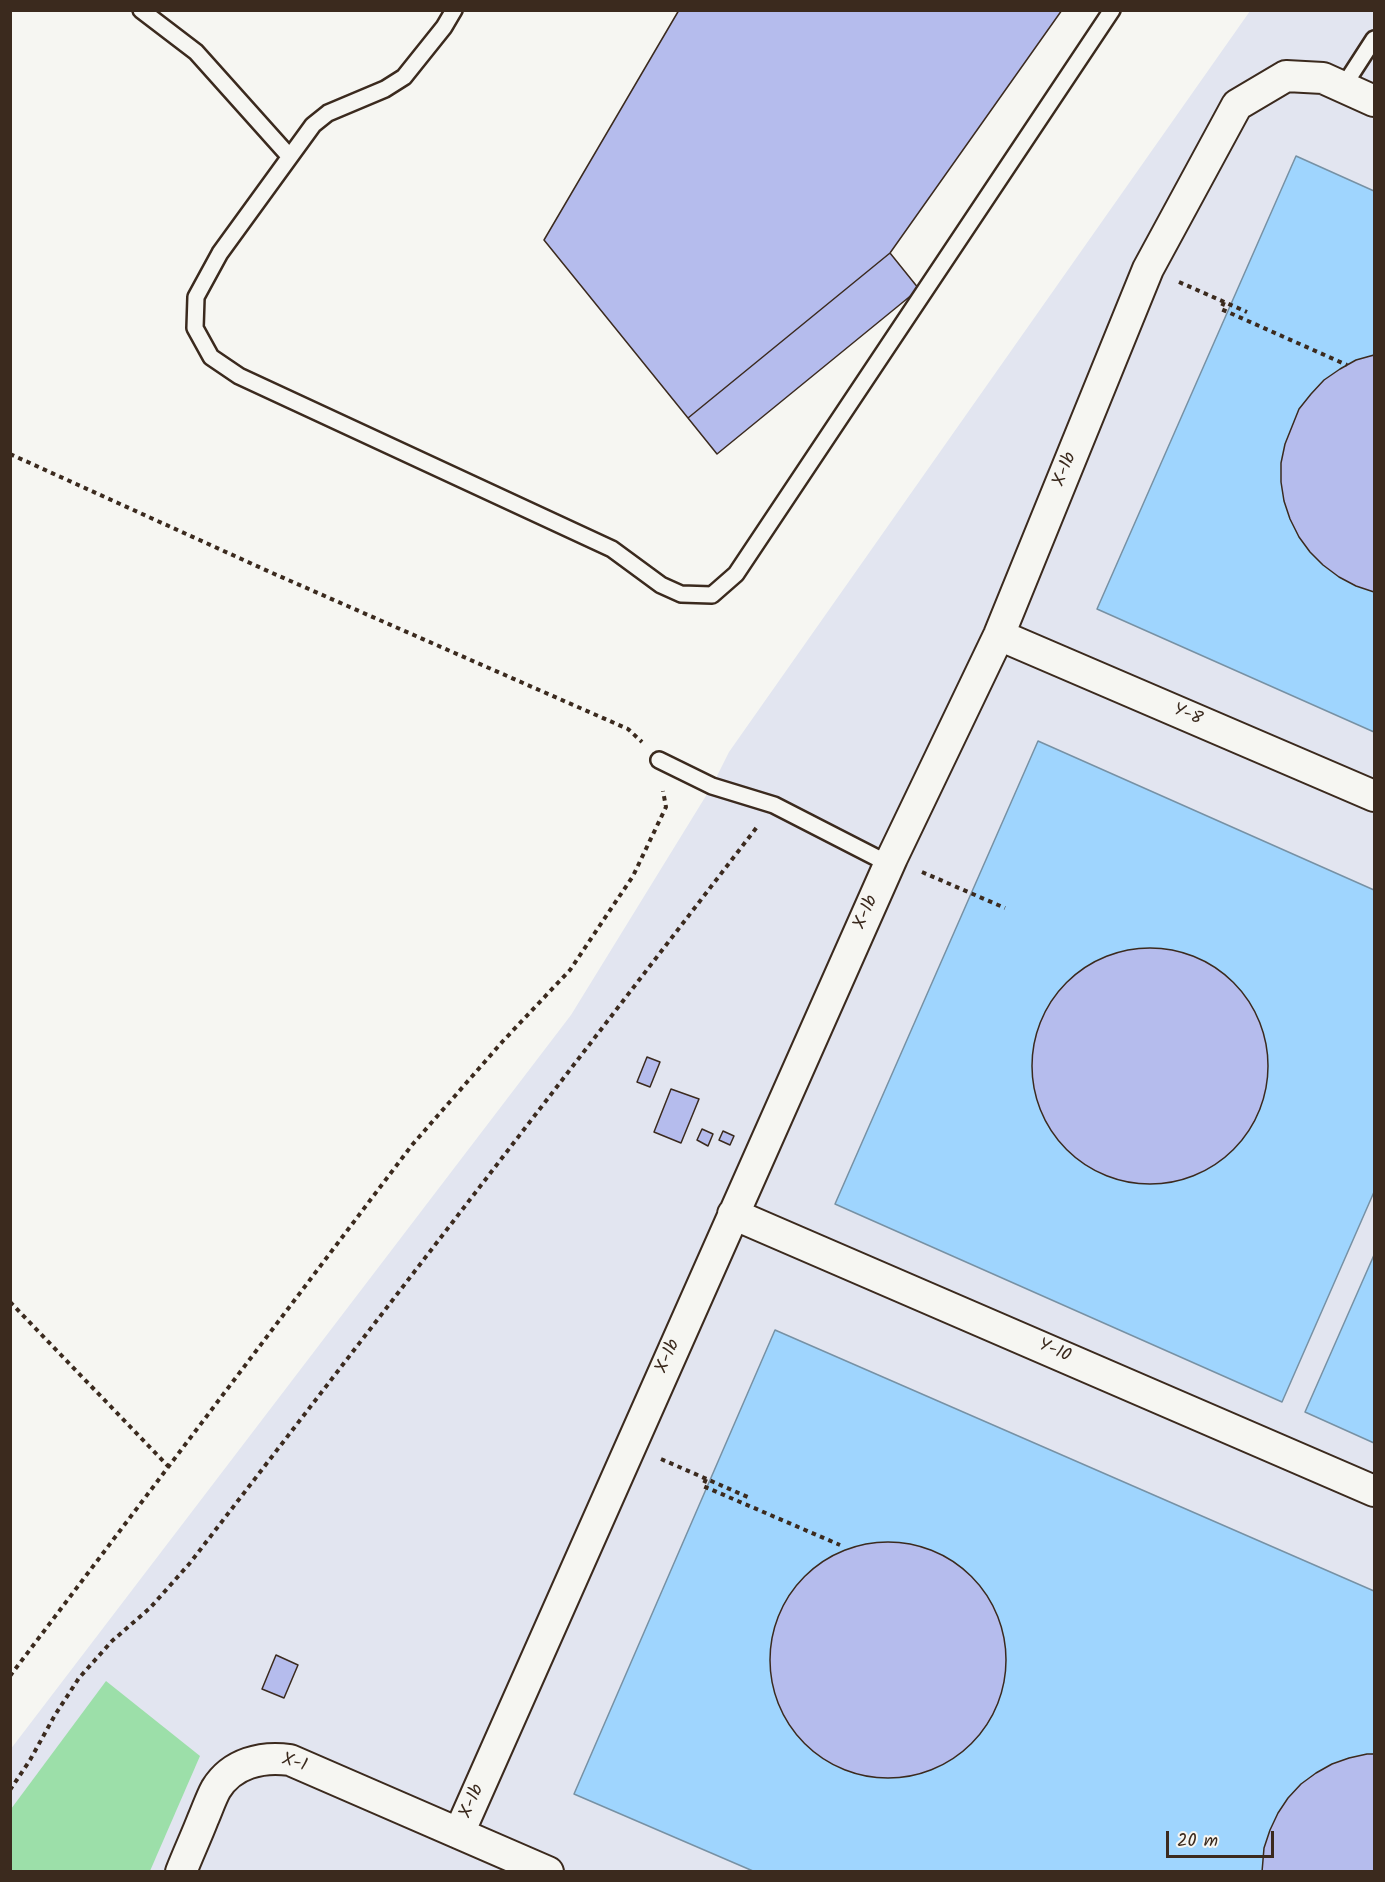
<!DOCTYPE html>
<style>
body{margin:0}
#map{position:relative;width:1385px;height:1882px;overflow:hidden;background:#f6f6f2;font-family:Kalam,sans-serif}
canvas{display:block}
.frame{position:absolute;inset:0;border:12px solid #3b2a1e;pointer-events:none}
.scale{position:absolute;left:1166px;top:1831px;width:108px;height:27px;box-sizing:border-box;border:3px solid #3b2a1e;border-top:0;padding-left:8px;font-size:18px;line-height:21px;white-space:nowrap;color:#3b2a1e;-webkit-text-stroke:4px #f6f6f2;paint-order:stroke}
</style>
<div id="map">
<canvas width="1385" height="1882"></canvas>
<div class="frame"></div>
<div class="scale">20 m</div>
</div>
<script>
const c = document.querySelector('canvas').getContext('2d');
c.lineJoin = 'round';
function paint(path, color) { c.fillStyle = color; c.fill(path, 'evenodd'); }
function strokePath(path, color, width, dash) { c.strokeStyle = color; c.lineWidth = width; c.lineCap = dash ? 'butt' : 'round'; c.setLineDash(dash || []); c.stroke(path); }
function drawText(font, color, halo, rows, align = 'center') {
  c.font = font + ' Kalam,sans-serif'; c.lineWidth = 5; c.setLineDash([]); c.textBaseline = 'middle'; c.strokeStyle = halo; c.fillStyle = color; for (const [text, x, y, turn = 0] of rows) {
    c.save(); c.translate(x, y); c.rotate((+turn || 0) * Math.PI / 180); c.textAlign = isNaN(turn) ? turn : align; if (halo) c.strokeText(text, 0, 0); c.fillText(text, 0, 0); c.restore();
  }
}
paint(new Path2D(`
 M1250,11H1374V1871H11L10,1750L571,1015L712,786L729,752Z`), '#e2e5f0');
paint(new Path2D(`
 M106,1681L200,1756L150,1871H11V1809Z`), '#9cdfa9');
const water = new Path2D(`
 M1296,156L1374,191V732L1097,609Z
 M1038,741L1374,890V1192L1282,1402L835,1204Z
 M1374,1255V1443L1305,1412Z
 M775,1330L1374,1591V1871H753L574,1794Z`);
paint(water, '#9fd5fe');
strokePath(water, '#7791a4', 1.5);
const building = new Path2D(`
 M679,10H1062L890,253L688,418L544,240Z
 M890,253L919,289L717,454L688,418Z
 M1374,355V592L1356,586L1339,577L1323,565L1310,552L1299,537L1290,519L1284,501L1281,482V463L1285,444L1299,409L1311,394L1324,380L1340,369L1356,360Z
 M1032 1066a118 118 0 1 1 236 0a118 118 0 1 1-236 0Z
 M647,1057L660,1062L650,1087L637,1082Z
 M671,1089L699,1099L681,1143L654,1132Z
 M702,1129L713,1134L708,1146L697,1140Z
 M723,1131L734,1136L730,1145L719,1140Z
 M770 1660a118 118 0 1 1 236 0a118 118 0 1 1-236 0Z
 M276,1655L298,1665L284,1698L262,1689Z
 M1367,1754H1374V1872H1262L1264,1848L1270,1830L1278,1813L1288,1798L1301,1784L1316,1773L1332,1764L1349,1758Z`);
paint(building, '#b5bced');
strokePath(building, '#3b2a1e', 1.5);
const service = new Path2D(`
 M141,10L196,52L290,157
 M454,10L444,27L404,77L385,89L328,113L313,125L220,253L196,297L195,328L211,357L239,376L612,549L661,585L681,594L712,595L736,574L1112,10
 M1343,87L1374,39
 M659,760L712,786L774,805L889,864`);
const minor = new Path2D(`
 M999,635L1374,796
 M733,1214L1374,1491
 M459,1833L892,858L999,635L1148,269L1237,105L1286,76L1323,78L1374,101
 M181,1872C188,1854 196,1837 203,1819C207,1810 211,1798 216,1789C232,1763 262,1756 290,1760L548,1872`);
strokePath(service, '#3b2a1e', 20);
strokePath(minor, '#3b2a1e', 34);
strokePath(new Path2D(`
 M1179,282L1247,312
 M1224,302L1221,309L1347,365
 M10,454L270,572L628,729L642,742
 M922,872L1005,908
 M10,1302L169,1467
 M661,1459L750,1498
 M706,1479L703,1486L840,1545
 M10,1676L412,1145L503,1041L570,970L633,876L666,807L663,791
 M10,1790L30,1760L55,1715L79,1678L112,1641L150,1608L190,1563L757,827`), '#3b2a1e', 4, [4.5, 4.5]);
strokePath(service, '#f6f6f2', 15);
strokePath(minor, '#f6f6f2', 30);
drawText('18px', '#3b2a1e', '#f6f6f2', [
 ["X-1b",1066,470,-68],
 ["Y-8",1187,716,23],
 ["X-1b",867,913,-66],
 ["Y-10",1054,1352,23],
 ["X-1b",669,1357,-66],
 ["X-1",294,1764,17],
 ["X-1b",473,1802,-66]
]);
</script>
